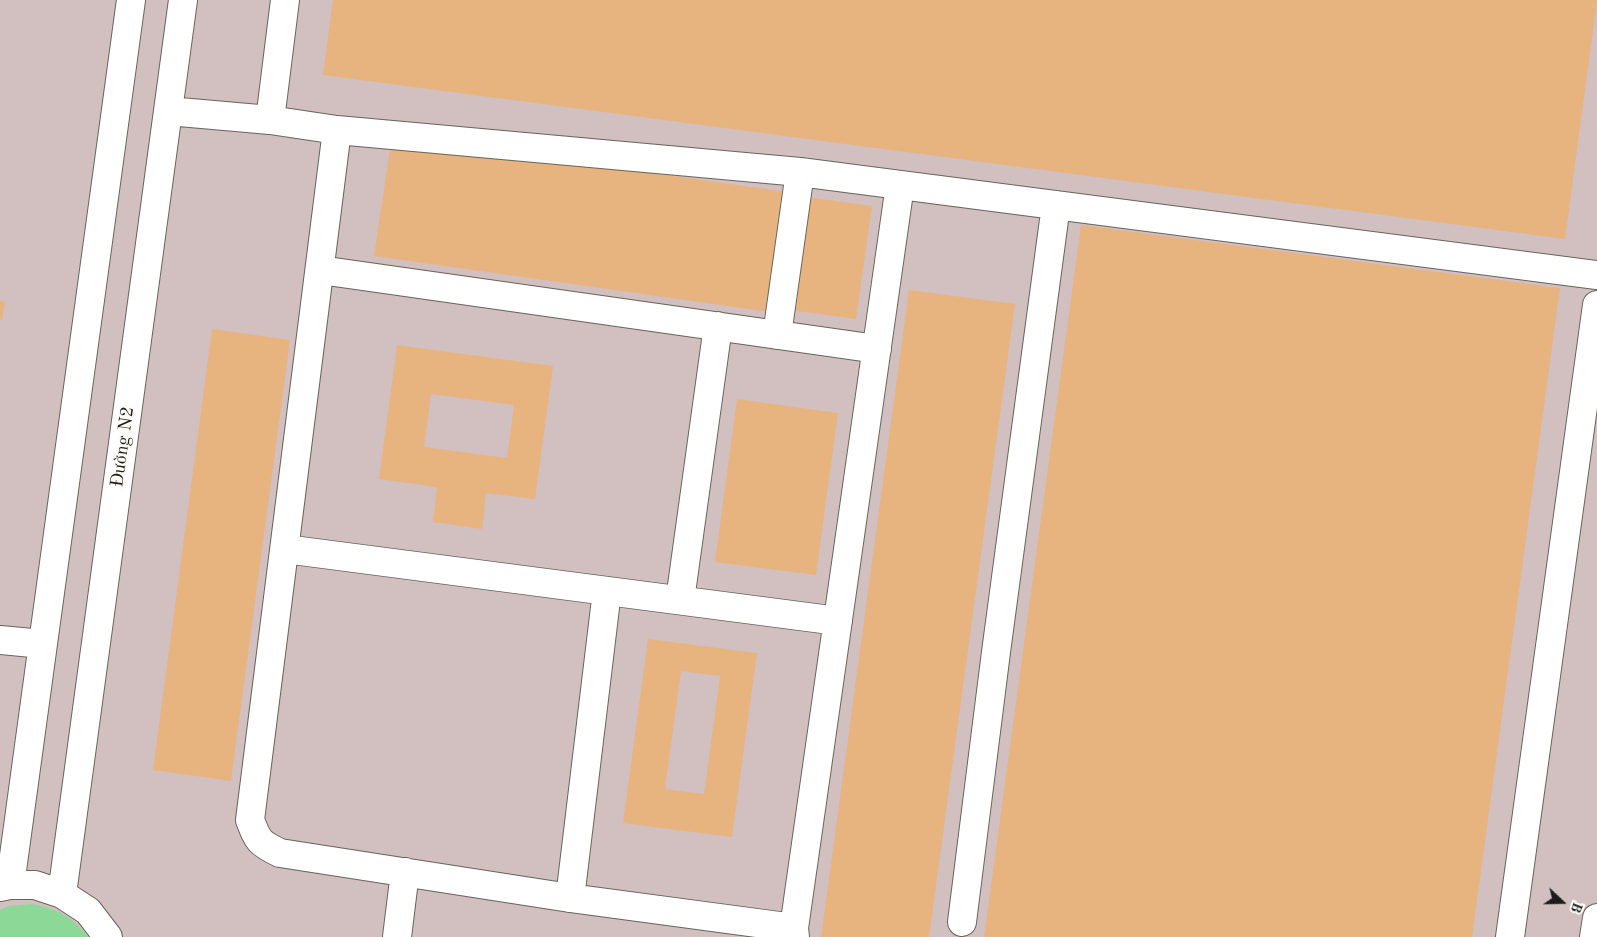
<!DOCTYPE html>
<meta charset="utf-8">
<style>
body{margin:0}
#map{position:relative;width:1597px;height:937px;overflow:hidden;background:#eee9d0;font-family:"Old Standard TT",serif}
canvas{display:block}
.north{position:absolute;left:1537px;top:877px;width:50px;height:50px;-webkit-text-stroke:4px #fdfcf7;paint-order:stroke;rotate:111deg;font-size:14px;font-weight:700;line-height:20px;text-align:center;color:#1c1c1c}
.north::after{content:'';display:block;margin:auto;width:18px;height:22px;background:#1c1c1c;clip-path:polygon(50% 0,100% 100%,50% 72%,0 100%)}
</style>
<div id="map">
<canvas width="1597" height="937"></canvas>
<div class="north">B</div>
</div>
<script>
const c = document.querySelector('canvas').getContext('2d');
c.lineJoin = 'round';
function paint(path, color) { c.fillStyle = color; c.fill(path, 'evenodd'); }
function strokePath(path, color, width, dash) { c.strokeStyle = color; c.lineWidth = width; c.lineCap = dash ? 'butt' : 'round'; c.setLineDash(dash || []); c.stroke(path); }
function drawText(font, color, halo, rows, align = 'center') {
  c.font = font + ' "Old Standard TT",serif'; c.lineWidth = 5; c.setLineDash([]); c.textBaseline = 'middle'; c.strokeStyle = halo; c.fillStyle = color; for (const [text, x, y, turn = 0] of rows) {
    c.save(); c.translate(x, y); c.rotate((+turn || 0) * Math.PI / 180); c.textAlign = isNaN(turn) ? turn : align; if (halo) c.strokeText(text, 0, 0); c.fillText(text, 0, 0); c.restore();
  }
}
paint(new Path2D(`
 M0,0H1597V937H0Z`), '#d2bfc0');
paint(new Path2D(`
 M32,904C59,910 70,915 88,937H0V910L8,906Z`), '#8bd897');
paint(new Path2D(`
 M333,0H1597V1L1565,239L323,75Z
 M392,136L787,192L770,312L374,256Z
 M807,197L872,206L856,319L790,310Z
 M1081,225L1560,288L1472,937H984Z
 M909,290L1015,304L929,937H821Z
 M0,301L5,302L2,320L0,319Z
 M212,329L290,340L231,781L153,770Z
 M397,345L553,366L535,499L486,493L482,529L433,522L437,487L379,479ZM431,394L514,405L507,458L424,447Z
 M737,399L838,413L816,575L715,562Z
 M648,639L757,653L732,837L623,823ZM681,671L720,676L704,794L665,789Z`), '#e7b480');
const minor = new Path2D(`
 M168,111L270,120L337,130L800,172L1597,275
 M270,120L285,0
 M337,130L250,820C258,841 259,843 280,853L570,898L794,928
 M320,270L877,349
 M777,335L800,172
 M285,549L838,621
 M680,600L718,326
 M0,640L43,644
 M10,885L131,0
 M0,887L10,885H35L62,894L88,911L108,937
 M62,894L183,0
 M570,898L607,591
 M962,922L996,652L1056,205
 M397,937L405,872
 M795,937L794,928L900,185
 M1510,937L1597,305
 M1594,937L1597,918`);
strokePath(minor, '#66645b', 30);
strokePath(minor, '#fff', 28);
drawText('18px', '#1c1c1c', '#fdfcf7', [
 ["Đường N2",123,447,-82]
]);
</script>
